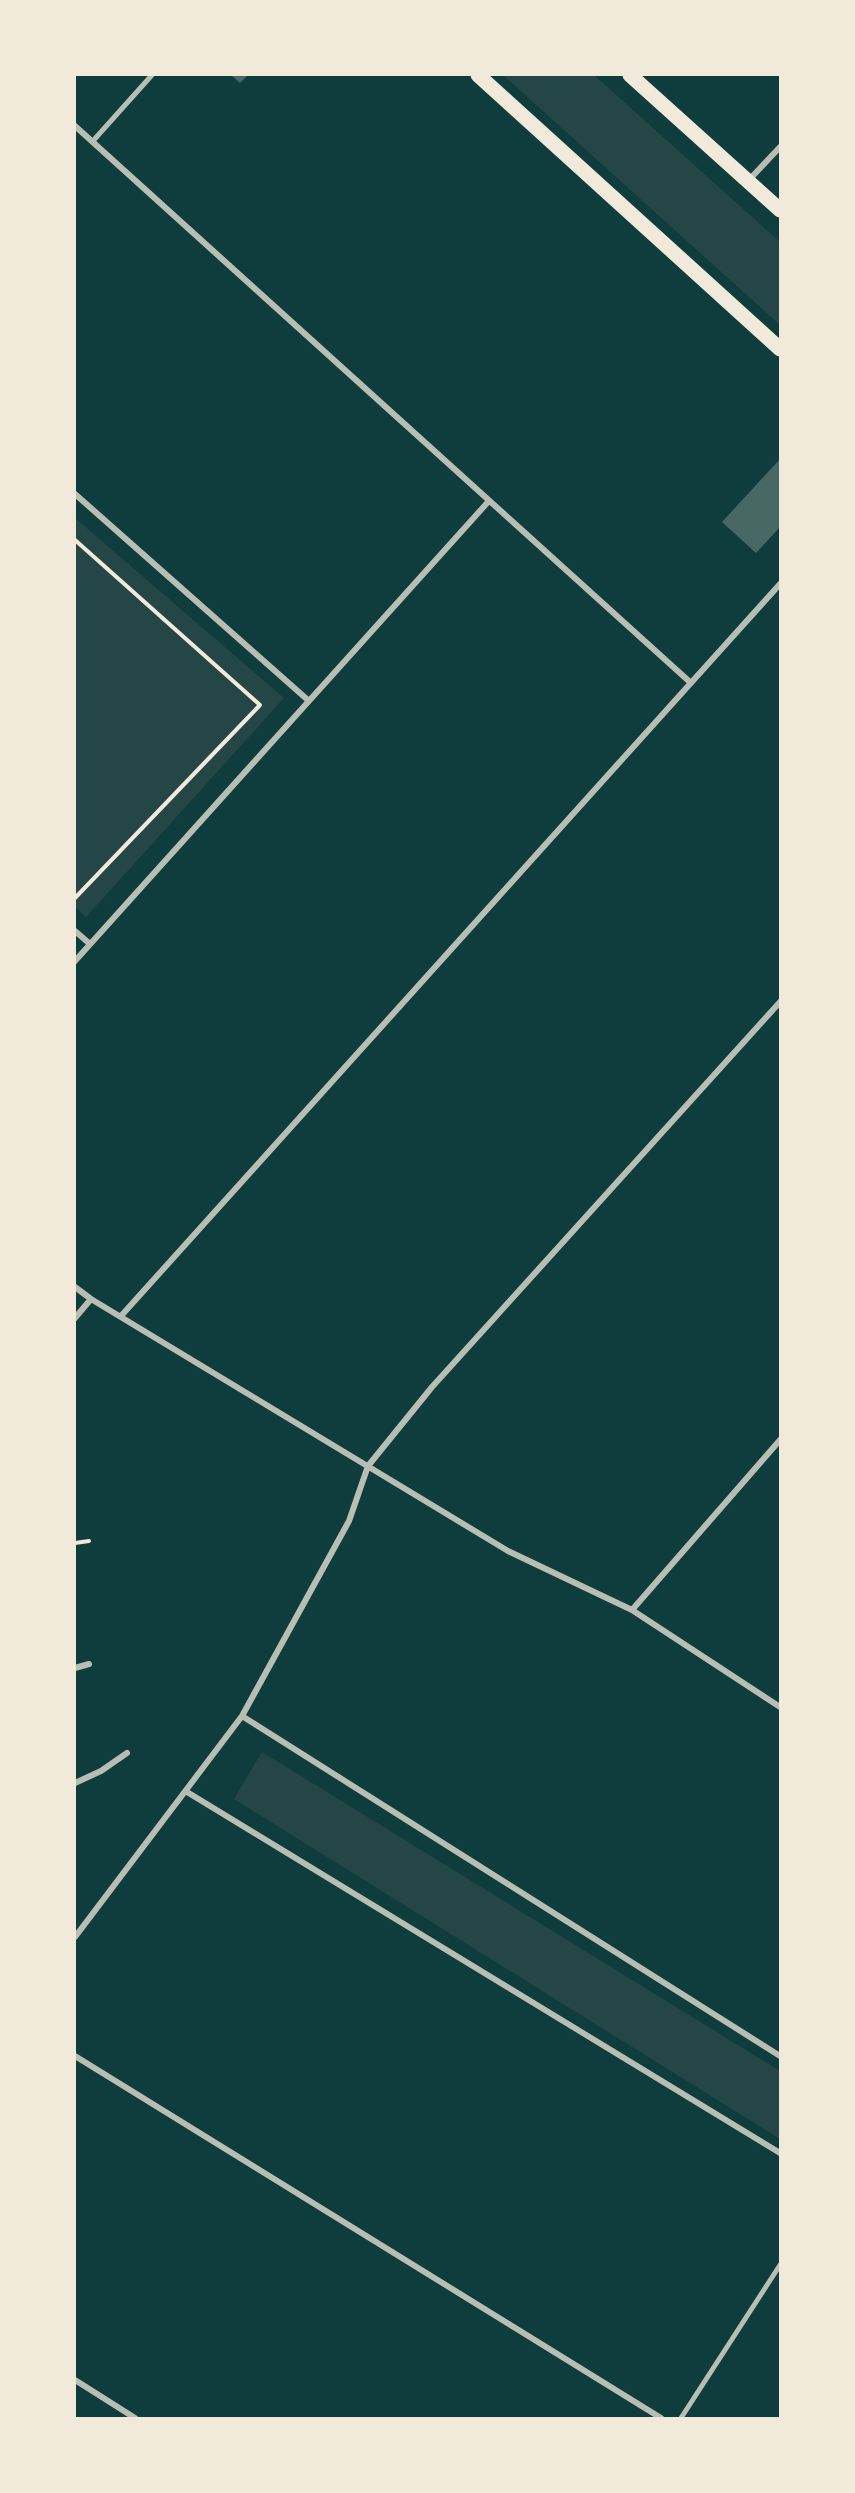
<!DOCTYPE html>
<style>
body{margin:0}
#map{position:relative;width:855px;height:2493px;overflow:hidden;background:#0f3d3e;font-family:Rubik,sans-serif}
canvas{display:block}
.frame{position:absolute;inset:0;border:76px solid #f1e9da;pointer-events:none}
</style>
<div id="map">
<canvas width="855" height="2493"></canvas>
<div class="frame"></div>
</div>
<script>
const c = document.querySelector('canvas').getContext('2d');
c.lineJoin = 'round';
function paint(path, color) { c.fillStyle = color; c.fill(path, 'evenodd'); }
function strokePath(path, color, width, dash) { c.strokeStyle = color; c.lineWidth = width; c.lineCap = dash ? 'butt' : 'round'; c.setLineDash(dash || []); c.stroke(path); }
paint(new Path2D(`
 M503,75H594L780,242V325Z
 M75,518L284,698L86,917L75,907Z
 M262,1752L780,2071V2139L234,1799Z`), '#244646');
paint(new Path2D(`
 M231,75H248L240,83Z
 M780,459V527L756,553L722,522Z`), '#486865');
strokePath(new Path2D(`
 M75,540L260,705L75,898
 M75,1543L89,1541`), '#f1e9da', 4);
strokePath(new Path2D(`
 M92,142L152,75
 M681,2418L780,2265`), '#b8beb3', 5);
strokePath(new Path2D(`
 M75,126L691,683
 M748,181L780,147
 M75,494L309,701
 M75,931L90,944
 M75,961L488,502
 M75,1287L91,1299L508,1551L632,1610L780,1707
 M121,1316L780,584
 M75,1318L91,1299
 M632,1610L780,1440
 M75,1668L89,1664
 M242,1716L780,2056
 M75,1783L101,1771L127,1753
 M187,1792L780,2153
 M75,1937L242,1716L349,1521L368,1466L432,1387L780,1002
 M75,2056L661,2418
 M75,2380L135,2418`), '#b8beb3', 6);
strokePath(new Path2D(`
 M478,75L780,349
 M630,75L780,210`), '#f1e9da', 15);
</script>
